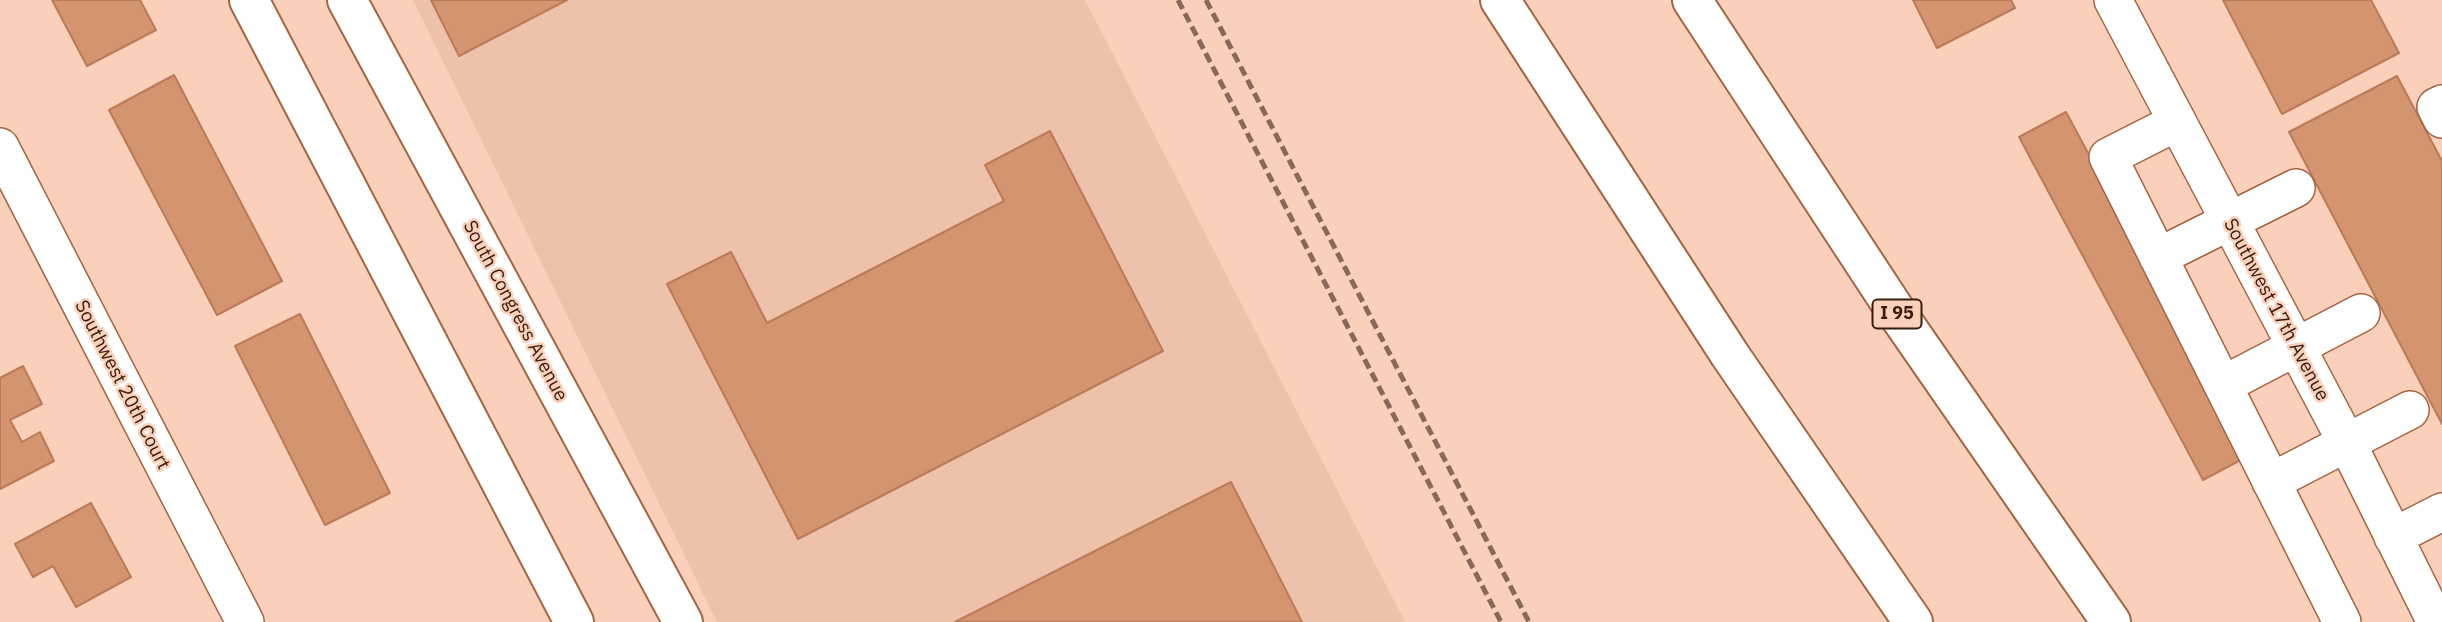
<!DOCTYPE html>
<style>
body{margin:0}
canvas{display:block;background:#fad0ba}
</style>
<canvas width="2442" height="622"></canvas>
<script>
const c = document.querySelector('canvas').getContext('2d');
c.lineJoin = 'round';
function paint(path, color) { c.fillStyle = color; c.fill(path, 'evenodd'); }
function strokePath(path, color, width, dash) { c.strokeStyle = color; c.lineWidth = width; c.lineCap = dash ? 'butt' : 'round'; c.setLineDash(dash || []); c.stroke(path); }
function drawText(font, color, halo, rows, align = 'center') {
  c.font = font + ' "IBM Plex Sans",sans-serif'; c.lineWidth = 5; c.setLineDash([]); c.textBaseline = 'middle'; c.strokeStyle = halo; c.fillStyle = color; for (const [text, x, y, turn = 0] of rows) {
    c.save(); c.translate(x, y); c.rotate((+turn || 0) * Math.PI / 180); c.textAlign = isNaN(turn) ? turn : align; if (halo) c.strokeText(text, 0, 0); c.fillText(text, 0, 0); c.restore();
  }
}
paint(new Path2D(`
 M413,0H1085L1405,622H717Z`), '#eec1aa');
const building = new Path2D(`
 M52,0H140L156,30L87,66Z
 M431,0H567L459,56Z
 M1913,0H2011L2015,8L1937,48Z
 M2223,0H2371L2399,53L2282,114Z
 M174,75L282,281L217,315L109,110Z
 M2397,76L2442,161V424L2289,132Z
 M2066,112L2250,455L2203,480L2019,137Z
 M1050,131L1163,351L798,539L667,284L731,252L767,323L1004,201L985,165Z
 M300,314L390,493L325,525L235,346Z
 M23,366L42,404L10,420L22,442L40,432L54,461L0,489V378Z
 M1231,482L1302,622H955Z
 M91,503L131,577L76,607L53,566L33,577L15,544Z`);
paint(building, '#d59470');
strokePath(building, '#bb7b58', 2);
const minor = new Path2D(`
 M2113,0L2347,443L2436,622
 M2442,104L2436,107L2442,119
 M2177,122L2108,157L2342,622
 M0,147L245,622
 M2158,257L2296,188
 M2223,385L2361,313
 M2271,482L2410,410
 M2393,537L2442,512`);
const major = new Path2D(`
 M249,0L574,622
 M347,0L683,622`);
const highway = new Path2D(`
 M1500,0L1730,355L1913,622
 M1692,0L1899,316L2111,622`);
strokePath(minor, '#a36643', 40);
strokePath(major, '#a36643', 42);
strokePath(highway, '#a36643', 42);
strokePath(minor, '#fff', 37);
strokePath(major, '#fff', 38);
strokePath(highway, '#fff', 38);
strokePath(new Path2D(`
 M1178,0L1501,622
 M1206,0L1529,622`), '#886856', 5, [10, 5]);
for (const [x, y, w] of [
 [1897,314,49]
]) { const box = new Path2D(); box.roundRect(x - w / 2, y - 14.5, w, 29, 5); c.fillStyle = '#fad0ba'; c.fill(box); strokePath(box, '#371d0f', 2); }
drawText('bold 18px', '#371d0f', null, [
 ["I 95",1897,314]
]);
drawText('19px', '#371d0f', '#fad0ba', [
 ["Southwest 17th Avenue",2276,310,62],
 ["South Congress Avenue",515,311,62],
 ["Southwest 20th Court",122,385,63]
]);
</script>
